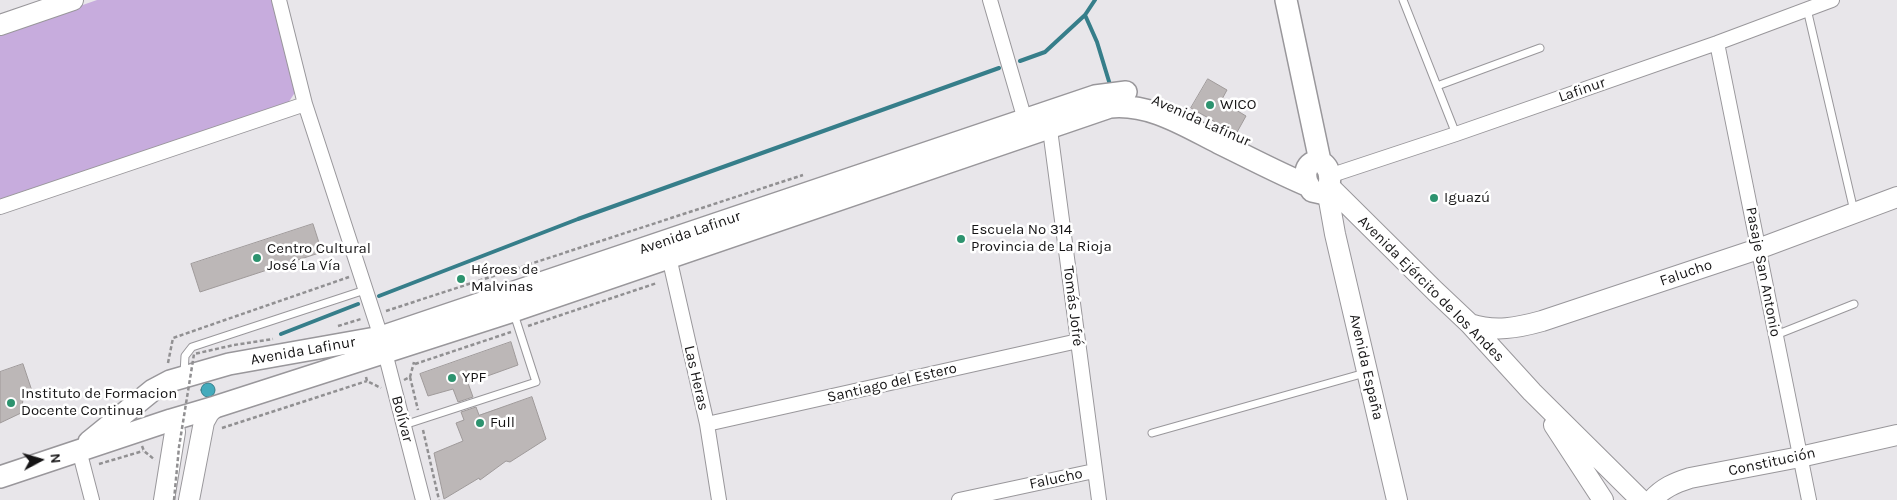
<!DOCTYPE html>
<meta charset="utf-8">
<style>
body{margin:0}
#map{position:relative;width:1897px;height:500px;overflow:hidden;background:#e8e6ea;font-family:Karla,sans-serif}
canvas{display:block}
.north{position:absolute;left:15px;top:435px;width:50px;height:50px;-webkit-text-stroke:4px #fff;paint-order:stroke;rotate:84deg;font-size:14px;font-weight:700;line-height:20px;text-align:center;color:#151415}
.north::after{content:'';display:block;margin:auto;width:18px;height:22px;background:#151415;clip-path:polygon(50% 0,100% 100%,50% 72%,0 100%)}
</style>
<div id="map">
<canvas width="1897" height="500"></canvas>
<div class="north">N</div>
</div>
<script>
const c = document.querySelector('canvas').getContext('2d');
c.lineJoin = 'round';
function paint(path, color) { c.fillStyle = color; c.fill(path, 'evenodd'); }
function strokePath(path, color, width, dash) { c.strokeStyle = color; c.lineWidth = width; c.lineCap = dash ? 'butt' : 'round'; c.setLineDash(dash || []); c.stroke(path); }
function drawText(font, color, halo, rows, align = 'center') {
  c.font = font + ' Karla,sans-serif'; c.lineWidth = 5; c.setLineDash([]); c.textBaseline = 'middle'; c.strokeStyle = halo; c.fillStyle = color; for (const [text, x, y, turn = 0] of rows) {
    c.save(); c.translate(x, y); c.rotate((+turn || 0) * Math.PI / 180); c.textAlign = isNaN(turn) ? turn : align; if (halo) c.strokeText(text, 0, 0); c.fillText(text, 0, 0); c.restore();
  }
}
paint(new Path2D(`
 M97,0H273L296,91L288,103L0,199V34Z`), '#c7acdd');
const water = new Path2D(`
 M201 390a7 7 0 1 1 14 0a7 7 0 1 1-14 0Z`);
paint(water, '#44abbc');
strokePath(water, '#367e8a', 1);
strokePath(new Path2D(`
 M1085,15L1097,42L1111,88
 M1020,61L1045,52L1085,15L1095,0
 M379,296L578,219L999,68
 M281,334L358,304`), '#367e8a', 4);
const building = new Path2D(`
 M1208,79L1227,90L1221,101L1246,116L1236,134L1191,108Z
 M313,224L322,252L200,292L191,264Z
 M511,342L518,365L468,383L473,397L458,402L453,389L428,396L420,374Z
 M23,364L32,391L24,393L21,413L0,423V372Z
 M532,397L546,439L510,462L506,461L480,480L479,478L444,499L434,453L463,441L456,423L464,420L461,412L476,407L479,415Z`);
paint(building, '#bcb7b7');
strokePath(building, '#9f9a9a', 1);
const lane = new Path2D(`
 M1403,0L1456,134
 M1807,9L1854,211
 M1437,86L1540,48
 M1776,335L1854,304
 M184,374L185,356L192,347L365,290
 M404,425L536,382L514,314
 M1152,433L1365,373`);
const street = new Path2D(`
 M279,0L305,104L381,337L423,500
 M990,0L1025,120
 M1717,43L1809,500
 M1049,122L1099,500
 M1329,176L1456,134L1717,43L1832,0
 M0,207L305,104
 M669,257L707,424L719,500
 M707,424L1078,341
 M79,450L92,500
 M959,500L1094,471`);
const secondary = new Path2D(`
 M0,25L73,0
 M1329,186L1435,291L1470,324L1532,392L1641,500
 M1327,189L1335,234L1397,500
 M1470,324C1495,332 1517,328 1542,321L1758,249L1897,197
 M1554,425L1603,500
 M164,500L175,432L174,426L171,420
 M189,500L204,422L209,413L215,407
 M1652,500C1663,488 1674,483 1690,478L1800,457L1897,435`);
const primary = new Path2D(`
 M1286,0L1320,161
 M1316,161C1329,162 1332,177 1328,188L1321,193L1312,191C1304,181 1302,165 1316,161Z
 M89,442L153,390L170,381L229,364L381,337L1095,96L1126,92
 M0,477L171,420L215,407L513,311L1110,107C1150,103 1185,126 1219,143C1248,157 1278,173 1309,186`);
strokePath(lane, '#99979b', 9);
strokePath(street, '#99979b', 16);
strokePath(secondary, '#99979b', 22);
strokePath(primary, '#99979b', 24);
strokePath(new Path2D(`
 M386,311L803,175
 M338,326L361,319
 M528,326L657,283
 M168,363L173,338L349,277
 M415,364L511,332
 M366,377L367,381L381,388
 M410,377L418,410
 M404,380L410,377L414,362
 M222,428L367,381
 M423,430L439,500
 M142,446L144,451L155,460
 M99,464L143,451`), '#919092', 2.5, [4, 2.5]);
strokePath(lane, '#fff', 7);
strokePath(street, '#fff', 14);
strokePath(secondary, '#fff', 20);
strokePath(primary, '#fff', 21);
strokePath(new Path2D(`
 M174,500L179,447L194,354L234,345L273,339`), '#919092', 2.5, [4, 2.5]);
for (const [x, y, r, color] of [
 [1210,105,5,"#2d936f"],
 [1434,198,5,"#2d936f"],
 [961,239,5,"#2d936f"],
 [257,258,5,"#2d936f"],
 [461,279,5,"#2d936f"],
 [452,378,5,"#2d936f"],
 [11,403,5,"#2d936f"],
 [480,423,5,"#2d936f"]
]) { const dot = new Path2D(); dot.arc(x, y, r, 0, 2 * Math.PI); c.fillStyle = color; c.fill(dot); strokePath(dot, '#fff', 2); }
drawText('15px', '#151415', '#fff', [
 ["Lafinur",1582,90,-19],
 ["Avenida Lafinur",1201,121,24],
 ["Avenida Lafinur",690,233,-19],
 ["Pasaje San Antonio",1763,272,79],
 ["Falucho",1686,273,-19],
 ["Avenida Ejército de los Andes",1431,289,45],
 ["Tomás Jofré",1073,306,83],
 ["Avenida Lafinur",303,351,-10],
 ["Avenida España",1366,367,77],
 ["Las Heras",696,378,77],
 ["Santiago del Estero",892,383,-13],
 ["Bolívar",402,419,75],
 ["Constitución",1772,462,-12],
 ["Falucho",1056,479,-12]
]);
drawText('15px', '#151415', '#fff', [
 ["WICO",1220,105],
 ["Iguazú",1444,198],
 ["Escuela Nº 314",971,230],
 ["Provincia de La Rioja",971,247],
 ["Centro Cultural",267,249],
 ["José La Vía",267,266],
 ["Héroes de",471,270],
 ["Malvinas",471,287],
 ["YPF",462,378],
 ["Instituto de Formacion",21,394],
 ["Docente Continua",21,411],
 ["Full",490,423]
], 'left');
</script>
